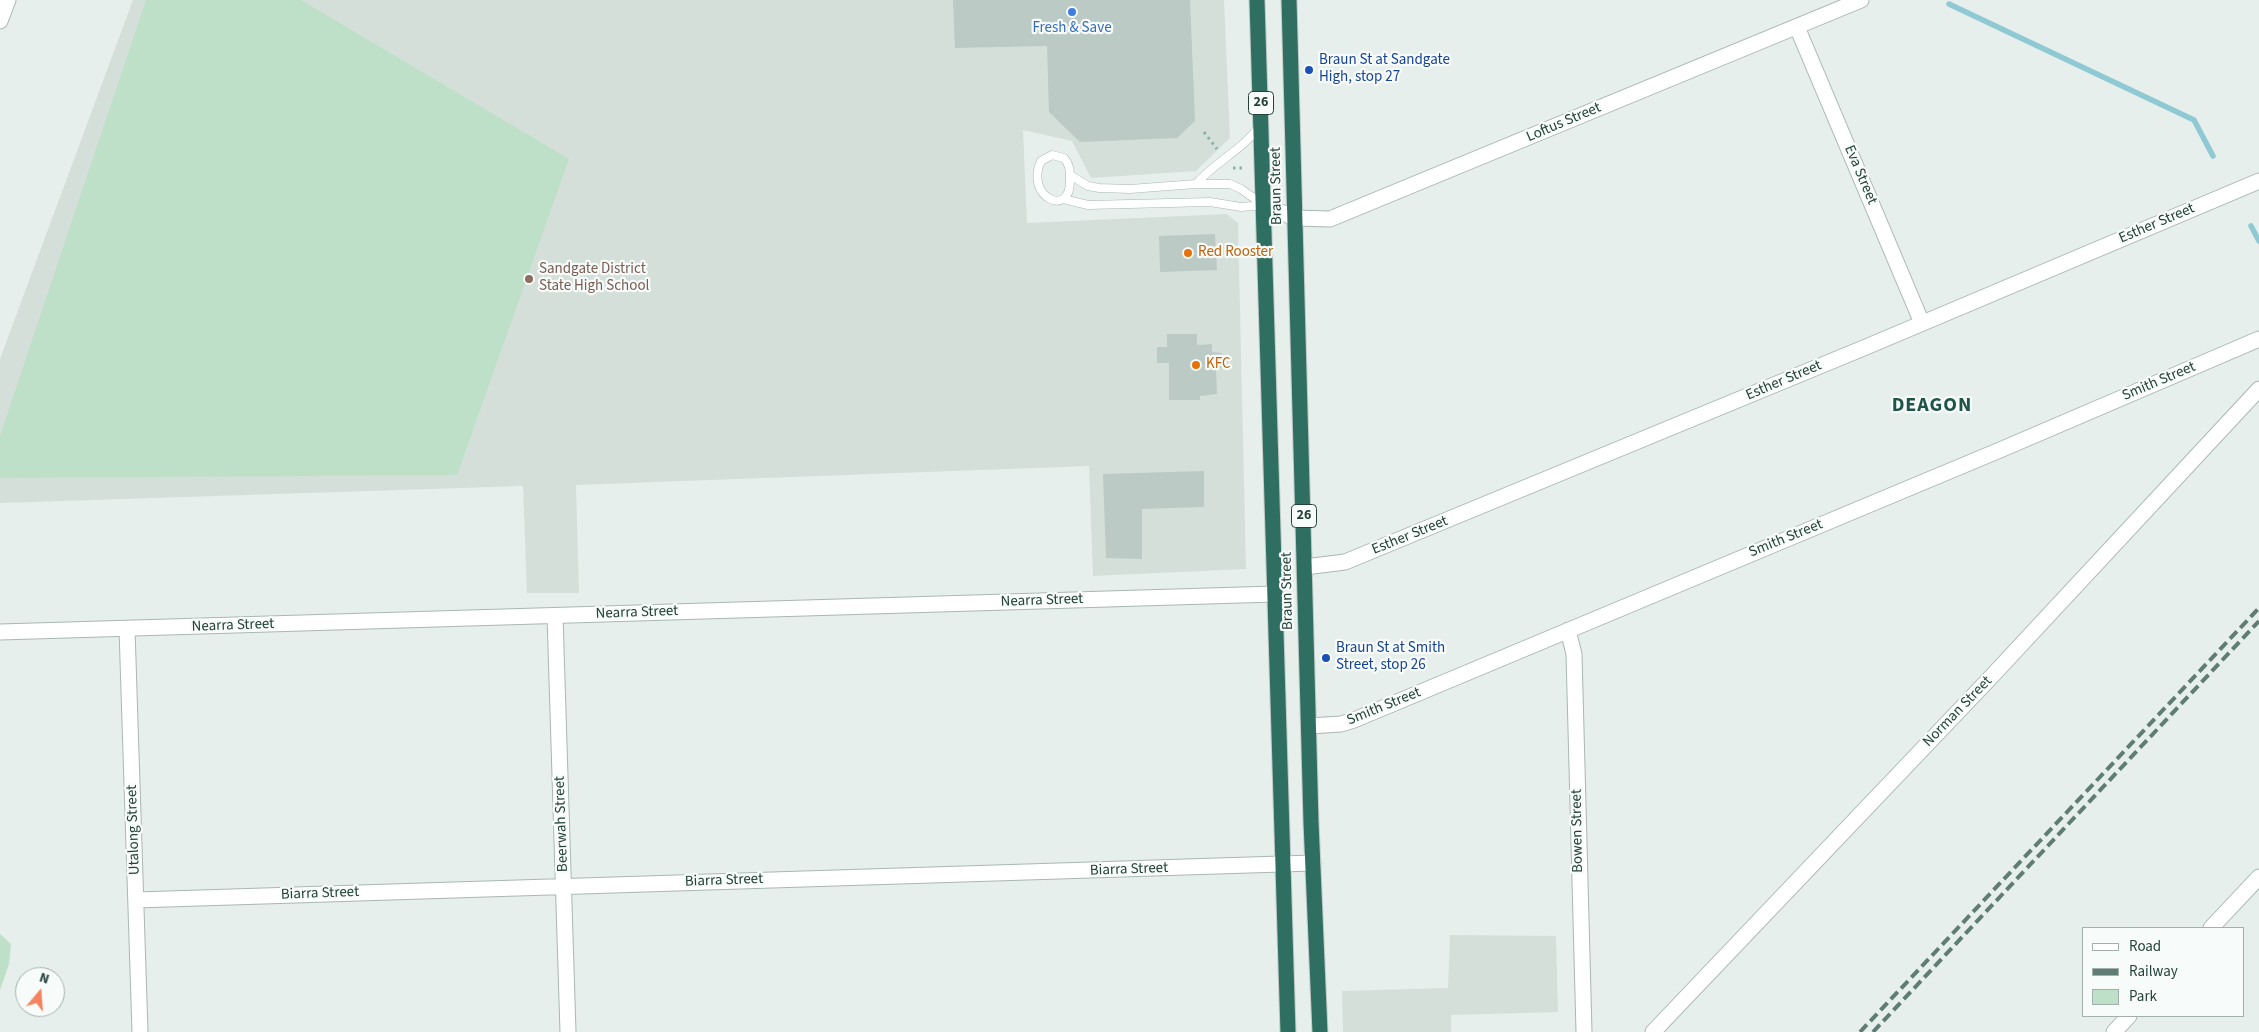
<!DOCTYPE html>
<style>
body{margin:0}
#map{position:relative;width:2259px;height:1032px;overflow:hidden;background:#e6efeb;font-family:"Source Sans 3",sans-serif}
canvas{display:block}
.legend{position:absolute;left:2082px;top:927px;width:162px;height:90px;box-sizing:border-box;background:#f7fbf9;border:1px solid #a3b1ad;margin:0;padding:6px 9px;list-style:none;font-size:15px;color:#24423a}
.legend li{display:flex;align-items:center;gap:10px;height:25px}
.legend b{width:25px;border:1px solid #a3b1ad}
.north{position:absolute;left:15px;top:967px;width:50px;height:50px;box-sizing:border-box;background:#f7fbf9;border:1px solid #a3b1ad;border-radius:50%;rotate:18deg;font-size:14px;font-weight:700;line-height:20px;text-align:center;color:#24423a}
.north::after{content:'';display:block;margin:auto;width:18px;height:22px;background:#f4845f;clip-path:polygon(50% 0,100% 100%,50% 72%,0 100%)}
</style>
<div id="map">
<canvas width="2259" height="1032"></canvas>
<ul class="legend">
<li><b style="height:6px;background:#fff"></b>Road</li>
<li><b style="height:6px;background:#5f7d75"></b>Railway</li>
<li><b style="height:14px;background:#bfe0c8"></b>Park</li>
</ul>
<div class="north">N</div>
</div>
<script>
const c = document.querySelector('canvas').getContext('2d');
c.lineJoin = 'round';
function paint(path, color) { c.fillStyle = color; c.fill(path, 'evenodd'); }
function strokePath(path, color, width, dash) { c.strokeStyle = color; c.lineWidth = width; c.lineCap = dash ? 'butt' : 'round'; c.setLineDash(dash || []); c.stroke(path); }
function drawText(font, color, halo, rows, align = 'center') {
  c.font = font + ' "Source Sans 3",sans-serif'; c.lineWidth = 4.5; c.setLineDash([]); c.textBaseline = 'middle'; c.strokeStyle = halo; c.fillStyle = color; for (const [text, x, y, turn = 0] of rows) {
    c.save(); c.translate(x, y); c.rotate((+turn || 0) * Math.PI / 180); c.textAlign = isNaN(turn) ? turn : align; if (halo) c.strokeText(text, 0, 0); c.fillText(text, 0, 0); c.restore();
  }
}
paint(new Path2D(`
 M133,0H1224L1230,138L1196,171L1091,178L1072,141L1023,130L1027,223L1227,214L1238,223L1246,569L1093,576L1089,466L576,485L579,593H527L523,486L0,503V359Z
 M1450,935L1556,936L1558,1012L1451,1015V1032H1343L1342,991L1448,988Z`), '#d4dfda');
paint(new Path2D(`
 M146,0H301L569,159L457,475L0,478V436Z
 M0,934L11,944L9,964L0,990Z`), '#bfe0c8');
strokePath(new Path2D(`
 M1949,4L2194,120L2213,156
 M2251,226L2259,241`), '#8ec9d4', 5.5);
paint(new Path2D(`
 M953,0H1190L1195,121L1177,138L1080,142L1049,112L1047,46L955,48Z
 M1215,234L1217,270L1160,272L1159,236Z
 M1167,334H1197V345L1212,344V352L1222,353L1223,368L1216,369L1217,394L1200,396V400H1169V363H1157V347H1167Z
 M1204,471V507L1142,509V559L1106,558L1103,474Z`), '#bbcac4');
const lane = new Path2D(`
 M1052,155L1064,158C1070,165 1070,171 1070,180C1071,219 1024,197 1041,161Z
 M1070,175L1088,186L1099,188L1130,189L1196,184H1230L1241,189L1262,204
 M1196,184C1215,162 1242,150 1259,127
 M1063,199L1088,205L1210,202L1241,207L1264,205`);
const street = new Path2D(`
 M0,21L8,0
 M1797,27L1922,323
 M1264,205L1295,218L1330,219L1861,0
 M1305,567L1345,562L1866,347L2259,181
 M555,616L568,1032
 M127,629L140,1032
 M1568,630L1574,654L1584,1032
 M0,632L1275,594
 M1309,726L1341,724L1354,720L2000,450L2259,339
 M136,900L1313,863
 M2211,928L2259,877
 M1653,1032L1992,676L2259,389
 M2114,1032L2129,1016`);
const highway = new Path2D(`
 M1257,0L1288,1032
 M1289,0L1311,822L1320,1032`);
strokePath(lane, '#a8b8b2', 9);
strokePath(street, '#a8b8b2', 17);
strokePath(highway, '#c2cac8', 17);
strokePath(new Path2D(`
 M1204,132L1217,149
 M1233,168H1245`), '#86b3a5', 3, [2.5, 4]);
strokePath(lane, '#fff', 8);
strokePath(street, '#fff', 15);
strokePath(highway, '#2f6f62', 15);
strokePath(new Path2D(`
 M1860,1032L2259,608
 M1873,1032L2259,621`), '#5f7d75', 4, [10, 5]);
for (const [x, y, r, color] of [
 [1072,12,5,"#3f7fe0"],
 [1309,70,5,"#1a4fb4"],
 [1188,253,5,"#e8710a"],
 [529,279,5,"#8d6e63"],
 [1196,365,5,"#e8710a"],
 [1326,658,5,"#1a4fb4"]
]) { const dot = new Path2D(); dot.arc(x, y, r, 0, 2 * Math.PI); c.fillStyle = color; c.fill(dot); strokePath(dot, '#f7fbf9', 2); }
for (const [x, y, w] of [
 [1261,103,25],
 [1304,516,25]
]) { const box = new Path2D(); box.roundRect(x - w / 2, y - 11.5, w, 23, 4); c.fillStyle = '#f7fbf9'; c.fill(box); strokePath(box, '#24423a', 1); }
drawText('bold 14px', '#24423a', null, [
 ["26",1261,103],
 ["26",1304,516]
]);
drawText('15px', '#366cbe', '#f7fbf9', [
 ["Fresh & Save",1072,29]
]);
drawText('15px', '#164399', '#f7fbf9', [
 ["Braun St at Sandgate",1319,61],
 ["High, stop 27",1319,78],
 ["Braun St at Smith",1336,649],
 ["Street, stop 26",1336,666]
], 'left');
drawText('15px', '#24423a', '#f7fbf9', [
 ["Loftus Street",1564,123,-23],
 ["Eva Street",1860,175,67],
 ["Braun Street",1277,186,-91],
 ["Esther Street",2157,224,-23],
 ["Esther Street",1784,381,-23],
 ["Smith Street",2159,382,-23],
 ["Esther Street",1410,536,-22],
 ["Smith Street",1786,539,-22],
 ["Braun Street",1288,591,-91],
 ["Nearra Street",1042,601,-2],
 ["Nearra Street",637,613,-2],
 ["Nearra Street",233,626,-2],
 ["Smith Street",1384,707,-22],
 ["Norman Street",1958,712,-46],
 ["Beerwah Street",562,824,-92],
 ["Utalong Street",134,830,-92],
 ["Bowen Street",1578,831,-91],
 ["Biarra Street",1129,870,-2],
 ["Biarra Street",724,881,-2],
 ["Biarra Street",320,894,-2]
]);
drawText('15px', '#c56008', '#f7fbf9', [
 ["Red Rooster",1198,253],
 ["KFC",1206,365]
], 'left');
drawText('15px', '#785e54', '#f7fbf9', [
 ["Sandgate District",539,270],
 ["State High School",539,287]
], 'left');
c.letterSpacing = '1px';
drawText('bold 20px', '#1f5548', '#f7fbf9', [
 ["DEAGON",1932,407]
]);
c.letterSpacing = '0px';
</script>
